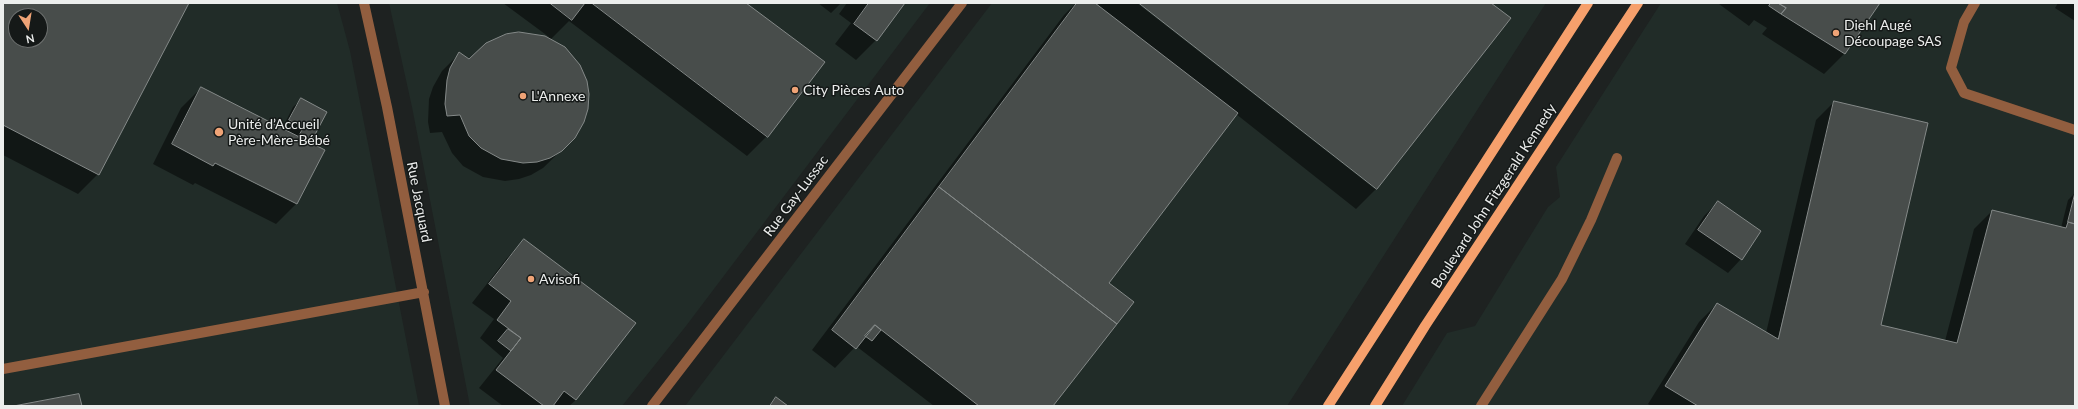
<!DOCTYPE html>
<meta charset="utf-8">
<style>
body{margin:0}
#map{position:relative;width:2078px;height:409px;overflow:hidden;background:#1e2221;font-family:Lato,sans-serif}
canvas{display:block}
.frame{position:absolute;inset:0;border:4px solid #eceeed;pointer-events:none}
.north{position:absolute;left:8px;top:8px;width:40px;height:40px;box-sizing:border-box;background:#151918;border:1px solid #6b6e6d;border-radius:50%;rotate:168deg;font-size:11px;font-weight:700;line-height:16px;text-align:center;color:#eceeed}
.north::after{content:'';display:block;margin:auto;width:14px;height:18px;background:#efa376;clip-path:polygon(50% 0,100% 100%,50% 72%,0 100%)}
</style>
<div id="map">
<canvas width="2078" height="409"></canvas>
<div class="frame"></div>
<div class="north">N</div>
</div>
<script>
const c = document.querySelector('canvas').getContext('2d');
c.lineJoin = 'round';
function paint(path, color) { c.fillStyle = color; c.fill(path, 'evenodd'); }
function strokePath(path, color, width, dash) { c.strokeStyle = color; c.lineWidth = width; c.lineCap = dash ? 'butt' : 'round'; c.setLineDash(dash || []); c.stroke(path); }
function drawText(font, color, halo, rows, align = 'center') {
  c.font = font + ' Lato,sans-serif'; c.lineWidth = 3; c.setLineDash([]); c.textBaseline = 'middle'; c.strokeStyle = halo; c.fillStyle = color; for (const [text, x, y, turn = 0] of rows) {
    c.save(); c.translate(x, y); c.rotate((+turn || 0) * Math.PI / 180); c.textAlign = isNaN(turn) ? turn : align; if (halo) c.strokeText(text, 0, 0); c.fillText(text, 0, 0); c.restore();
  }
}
paint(new Path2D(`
 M3,3H337L350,51L419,406H3ZM16,16H40V40H16Z
 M389,3H930L686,326L622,406H470L412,107Z
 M992,3H1546L1287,406H685Z
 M1661,3H2075V406H1402L1447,333L1475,326L1548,207L1560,197L1556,167Z`), '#212c28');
paint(new Path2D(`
 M3,3H187L98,174L78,194L3,155ZM16,16H40V40H16Z
 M503,3H745L767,136L747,156L569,21L550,40L574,138L543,168L531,175L519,179L505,181L483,177L463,166L452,153L442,132L430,133L428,122L429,99L433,87L442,71L459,54L470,61L519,33L549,37Z
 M818,3H841L831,13Z
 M847,3H904L876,40L856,60L835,44L851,23L839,14Z
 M1076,3H1094L1097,6L1099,3H1137L1375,189V187L1140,3H1489L1509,19L1376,189L1356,209L1236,114L1108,283L1052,406H934L856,346L835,368L812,350L1064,15Z
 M1878,3L1844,54L1824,74L1762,34L1767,28L1754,20L1749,26L1719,4Z
 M2058,3H2075V21L2055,8Z
 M201,88L282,129L293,107L301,100L309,143L323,151L296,204L276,224L195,183L193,185L153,164L181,108Z
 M1834,102L1879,326L1945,341L1974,229L1992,211L2061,228L2068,200L2075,193V406H1652L1648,404L1699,322L1717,304L1766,333L1816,120Z
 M1718,202L1741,259L1728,273L1685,244L1704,216Z
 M525,241L576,400L569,406H503L479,388L503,358L480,338L494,319L472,303L507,258Z`), '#0007');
const building = new Path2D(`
 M3,3H189L99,175L3,125ZM16,16H40V40H16Z
 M550,3H585L572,20Z
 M592,3H746L825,62L768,137Z
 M869,3H905L877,41L854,24Z
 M1077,3H1095L1238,113L1109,283L1134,302L1117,324L939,187Z
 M1139,3H1491L1511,18L1377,189Z
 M1771,3H1778L1786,8L1781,14L1769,6Z
 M1778,3H1880L1845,54L1781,14L1786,8Z
 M519,32L545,36L565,47L580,65L587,81L589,94L588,109L584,122L575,138L562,151L550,158L537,162L523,163L501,159L481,148L469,136L460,115L447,116L445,104L447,80L450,68L459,52L469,59L486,43L506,34Z
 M201,87L325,150L297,204L215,163L213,166L172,144Z
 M301,98L327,112L310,144L298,137L303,128L289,120Z
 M1834,101L1928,123L1881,325L1957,343L1992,210L2066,228L2068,222L2075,224V406H1698L1665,386L1717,303L1778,339Z
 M939,187L1117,324L1053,406H979L875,325L856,349L832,330Z
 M2075,193V224L2068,222Z
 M1718,201L1761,231L1742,260L1698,230Z
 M524,239L636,323L576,400L564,391L553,406H544L496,370L521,338L497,320L511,301L489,284Z
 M875,325L881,330L872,341L865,336Z
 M508,329L521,338L511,351L498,341Z
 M79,394L82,406H14Z
 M776,397L788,406H770Z`);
paint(building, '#484d4b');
strokePath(building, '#848988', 1);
strokePath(new Path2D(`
 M364,3L387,107L445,406
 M1975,3L1964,22L1951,68L1964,93L2075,130
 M3,369L424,292
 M652,406L962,3
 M1481,406L1562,279L1591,220L1617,158`), '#925e3f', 10);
strokePath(new Path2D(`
 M1328,406L1588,3
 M1375,406L1425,326L1638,3`), '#f6a06c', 10);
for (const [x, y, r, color] of [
 [1836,33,4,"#efa376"],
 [795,90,4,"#efa376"],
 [523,96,4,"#efa376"],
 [219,132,5,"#efa376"],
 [531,279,4,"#efa376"]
]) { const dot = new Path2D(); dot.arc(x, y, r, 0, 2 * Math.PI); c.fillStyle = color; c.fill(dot); strokePath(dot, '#151918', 1.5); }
drawText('14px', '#eceeed', '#151918', [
 ["Diehl Augé",1844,25],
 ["Découpage SAS",1844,41],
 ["City Pièces Auto",803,90],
 ["L'Annexe",531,96],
 ["Unité d’Accueil",228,124],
 ["Père-Mère-Bébé",228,140],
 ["Avisofi",539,279]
], 'left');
drawText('14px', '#eceeed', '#151918', [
 ["Rue Gay-Lussac",796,196,-53],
 ["Boulevard John Fitzgerald Kennedy",1494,196,-57],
 ["Rue Jacquard",419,202,79]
]);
</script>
